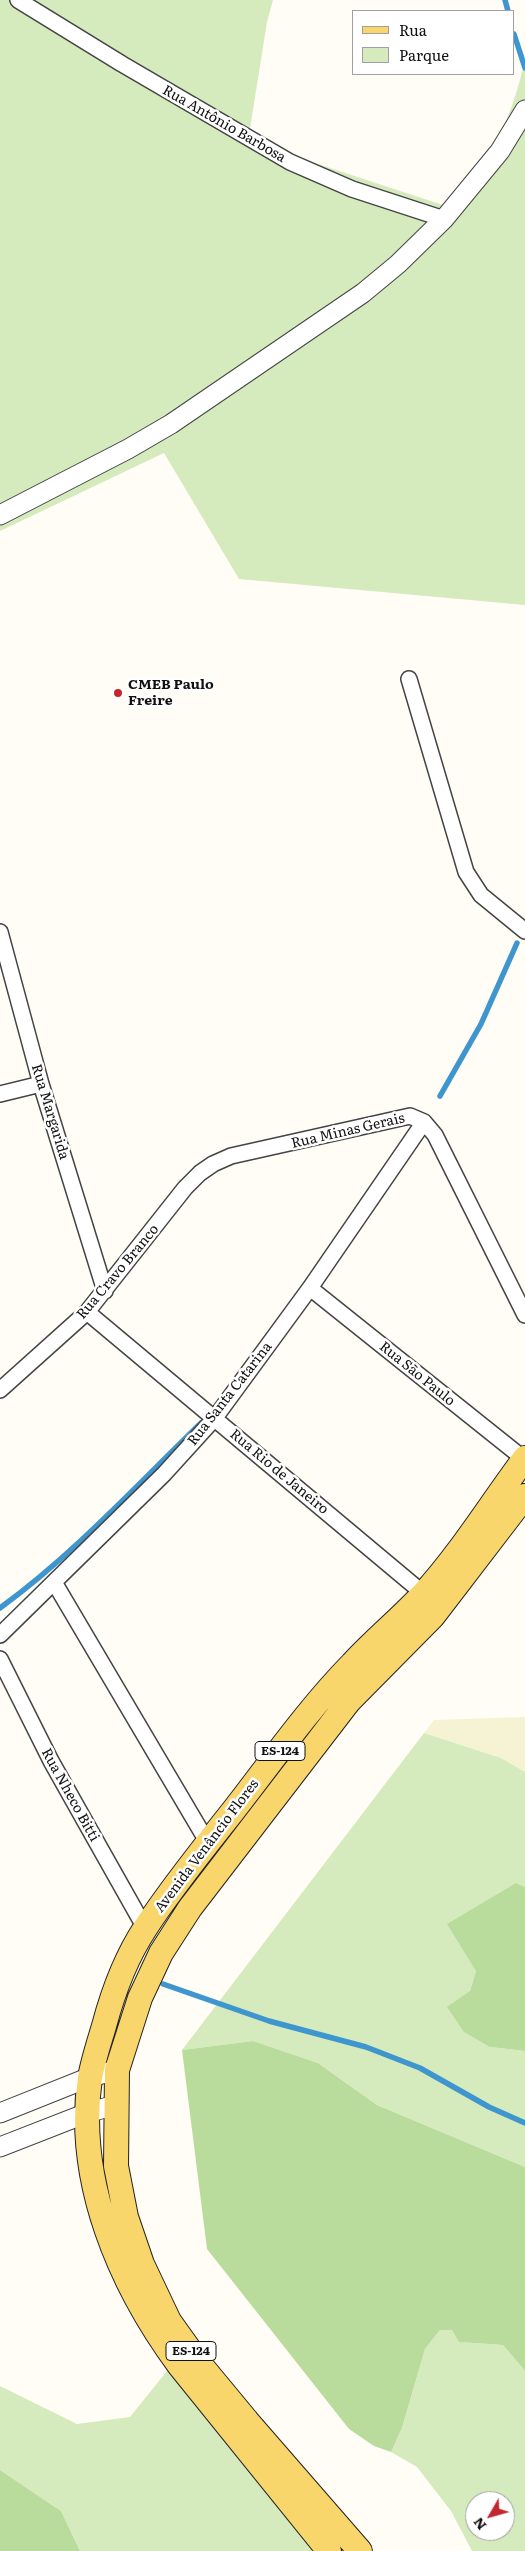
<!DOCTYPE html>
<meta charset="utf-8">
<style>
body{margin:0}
#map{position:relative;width:525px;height:2551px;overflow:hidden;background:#fffdf5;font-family:Literata,serif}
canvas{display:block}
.legend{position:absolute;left:352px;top:10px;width:162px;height:65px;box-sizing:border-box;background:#fff;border:1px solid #a0a0a0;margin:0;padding:6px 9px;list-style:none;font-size:15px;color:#111}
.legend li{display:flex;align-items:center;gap:10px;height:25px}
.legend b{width:25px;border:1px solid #a0a0a0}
.north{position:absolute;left:465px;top:2491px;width:50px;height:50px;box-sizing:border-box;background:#fff;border:1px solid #a0a0a0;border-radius:50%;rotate:232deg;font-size:14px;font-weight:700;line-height:20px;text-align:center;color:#111}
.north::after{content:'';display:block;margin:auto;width:18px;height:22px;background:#c4262e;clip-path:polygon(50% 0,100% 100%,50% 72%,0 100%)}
</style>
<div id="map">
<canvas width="525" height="2551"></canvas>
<ul class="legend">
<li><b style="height:6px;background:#f9d66b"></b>Rua</li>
<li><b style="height:14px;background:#d5ebbd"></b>Parque</li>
</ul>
<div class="north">N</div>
</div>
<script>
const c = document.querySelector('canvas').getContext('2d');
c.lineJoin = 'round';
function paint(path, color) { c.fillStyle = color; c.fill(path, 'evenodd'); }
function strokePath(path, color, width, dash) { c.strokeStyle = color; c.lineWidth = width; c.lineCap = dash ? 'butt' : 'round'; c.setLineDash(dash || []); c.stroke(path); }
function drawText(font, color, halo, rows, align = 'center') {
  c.font = font + ' Literata,serif'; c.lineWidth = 5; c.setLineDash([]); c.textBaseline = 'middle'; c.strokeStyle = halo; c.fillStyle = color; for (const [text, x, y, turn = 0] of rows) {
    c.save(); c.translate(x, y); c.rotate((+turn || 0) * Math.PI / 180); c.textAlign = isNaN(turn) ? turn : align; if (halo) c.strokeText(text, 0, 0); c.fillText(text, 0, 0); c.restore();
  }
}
paint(new Path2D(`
 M525,1717V1772L501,1758L424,1733L434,1720Z`), '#f6f3d4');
paint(new Path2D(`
 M0,0H273L267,22L248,141L461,211C489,160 514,115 525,58V605L239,579L164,453L0,531Z
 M424,1733L501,1758L525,1772V1887L516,1883L476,1971L470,1991L490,2047L525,2051V2167L377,2105L318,2063L253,2041L182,2050Z
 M440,2330H452L460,2342L503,2345L525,2371V2551H472L451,2511L417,2467L391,2452L402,2428L425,2349ZM475,2501H505V2531H475Z
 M175,2361L328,2551H80L61,2511L0,2470V2386L77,2424L130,2417Z`), '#d5ebbd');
paint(new Path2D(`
 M516,1883L525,1887V2051L490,2047L464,2032L447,2007L470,1991L476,1971L447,1924Z
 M253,2041L318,2063L377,2105L525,2167V2371L503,2345L459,2342L452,2330H440L425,2349L402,2428L391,2452L374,2446L349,2429L207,2249L182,2050Z
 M0,2470L61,2511L80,2551H0Z`), '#b9dc9c');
strokePath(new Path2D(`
 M505,0L508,11
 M514,34L525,68
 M440,1096L481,1024L517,943
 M0,1608C74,1554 135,1487 201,1423
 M163,1984L269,2021L366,2047L420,2068L489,2107L525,2123`), '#3f96cf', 5.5);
const minor = new Path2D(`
 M18,0L122,64L290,162L352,189L444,219
 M409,679L466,872L481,895L525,931
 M0,932L41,1084L105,1291
 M0,1094L41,1084
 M310,1288L524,1459
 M87,1312L424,1594
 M0,1390L87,1312L185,1188L200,1173L213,1164L231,1156L410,1116L424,1122L435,1135L525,1315
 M54,1582L208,1843
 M0,1635L164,1474L214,1419L310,1288L424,1122
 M0,1659L51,1761L145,1928`);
const tertiary = new Path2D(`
 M0,515L128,449L171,424L363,293L398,264L444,219L500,151L525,110
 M0,2113L90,2077L117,2070
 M0,2147L87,2113L115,2105`);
const primary = new Path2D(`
 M329,2551L179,2365C120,2285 75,2181 90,2078C93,2061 99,2043 104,2026C113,1992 126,1957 146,1927C172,1887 203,1849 233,1811C272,1761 308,1709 352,1664C375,1639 402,1617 425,1592C462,1551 492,1502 525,1458
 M360,2551L247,2421L199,2363L169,2321L142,2264L126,2217L116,2166L117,2070L140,1998L161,1953L190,1908L349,1701L433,1616L525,1496`);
strokePath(minor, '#444', 18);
strokePath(tertiary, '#444', 21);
strokePath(primary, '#222', 26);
strokePath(minor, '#fff', 15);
strokePath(tertiary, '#fff', 19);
strokePath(primary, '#f9d66b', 24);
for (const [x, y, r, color] of [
 [118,693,5,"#c4262e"]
]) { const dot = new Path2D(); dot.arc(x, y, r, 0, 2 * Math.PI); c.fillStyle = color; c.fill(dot); strokePath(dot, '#fff', 2); }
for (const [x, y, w] of [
 [280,1751,50],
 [191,2351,50]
]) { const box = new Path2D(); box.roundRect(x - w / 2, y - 9.5, w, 19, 4); c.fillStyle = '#fff'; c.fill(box); strokePath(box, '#111', 1); }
drawText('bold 12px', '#111', null, [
 ["ES-124",280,1751],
 ["ES-124",191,2351]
]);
drawText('14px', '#111', '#fff', [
 ["Rua Antônio Barbosa",224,124,30],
 ["Rua Margarida",50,1112,73],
 ["Rua Minas Gerais",348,1131,-13],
 ["Rua Cravo Branco",118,1272,-50],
 ["Rua São Paulo",417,1374,39],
 ["Rua Santa Catarina",230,1394,-52],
 ["Rua Rio de Janeiro",279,1472,40],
 ["Rua Nheco Bitti",70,1795,61],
 ["Avenida Venâncio Flores",207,1846,-53]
]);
drawText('bold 14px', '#111', '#fff', [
 ["CMEB Paulo",128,685],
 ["Freire",128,701]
], 'left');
</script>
